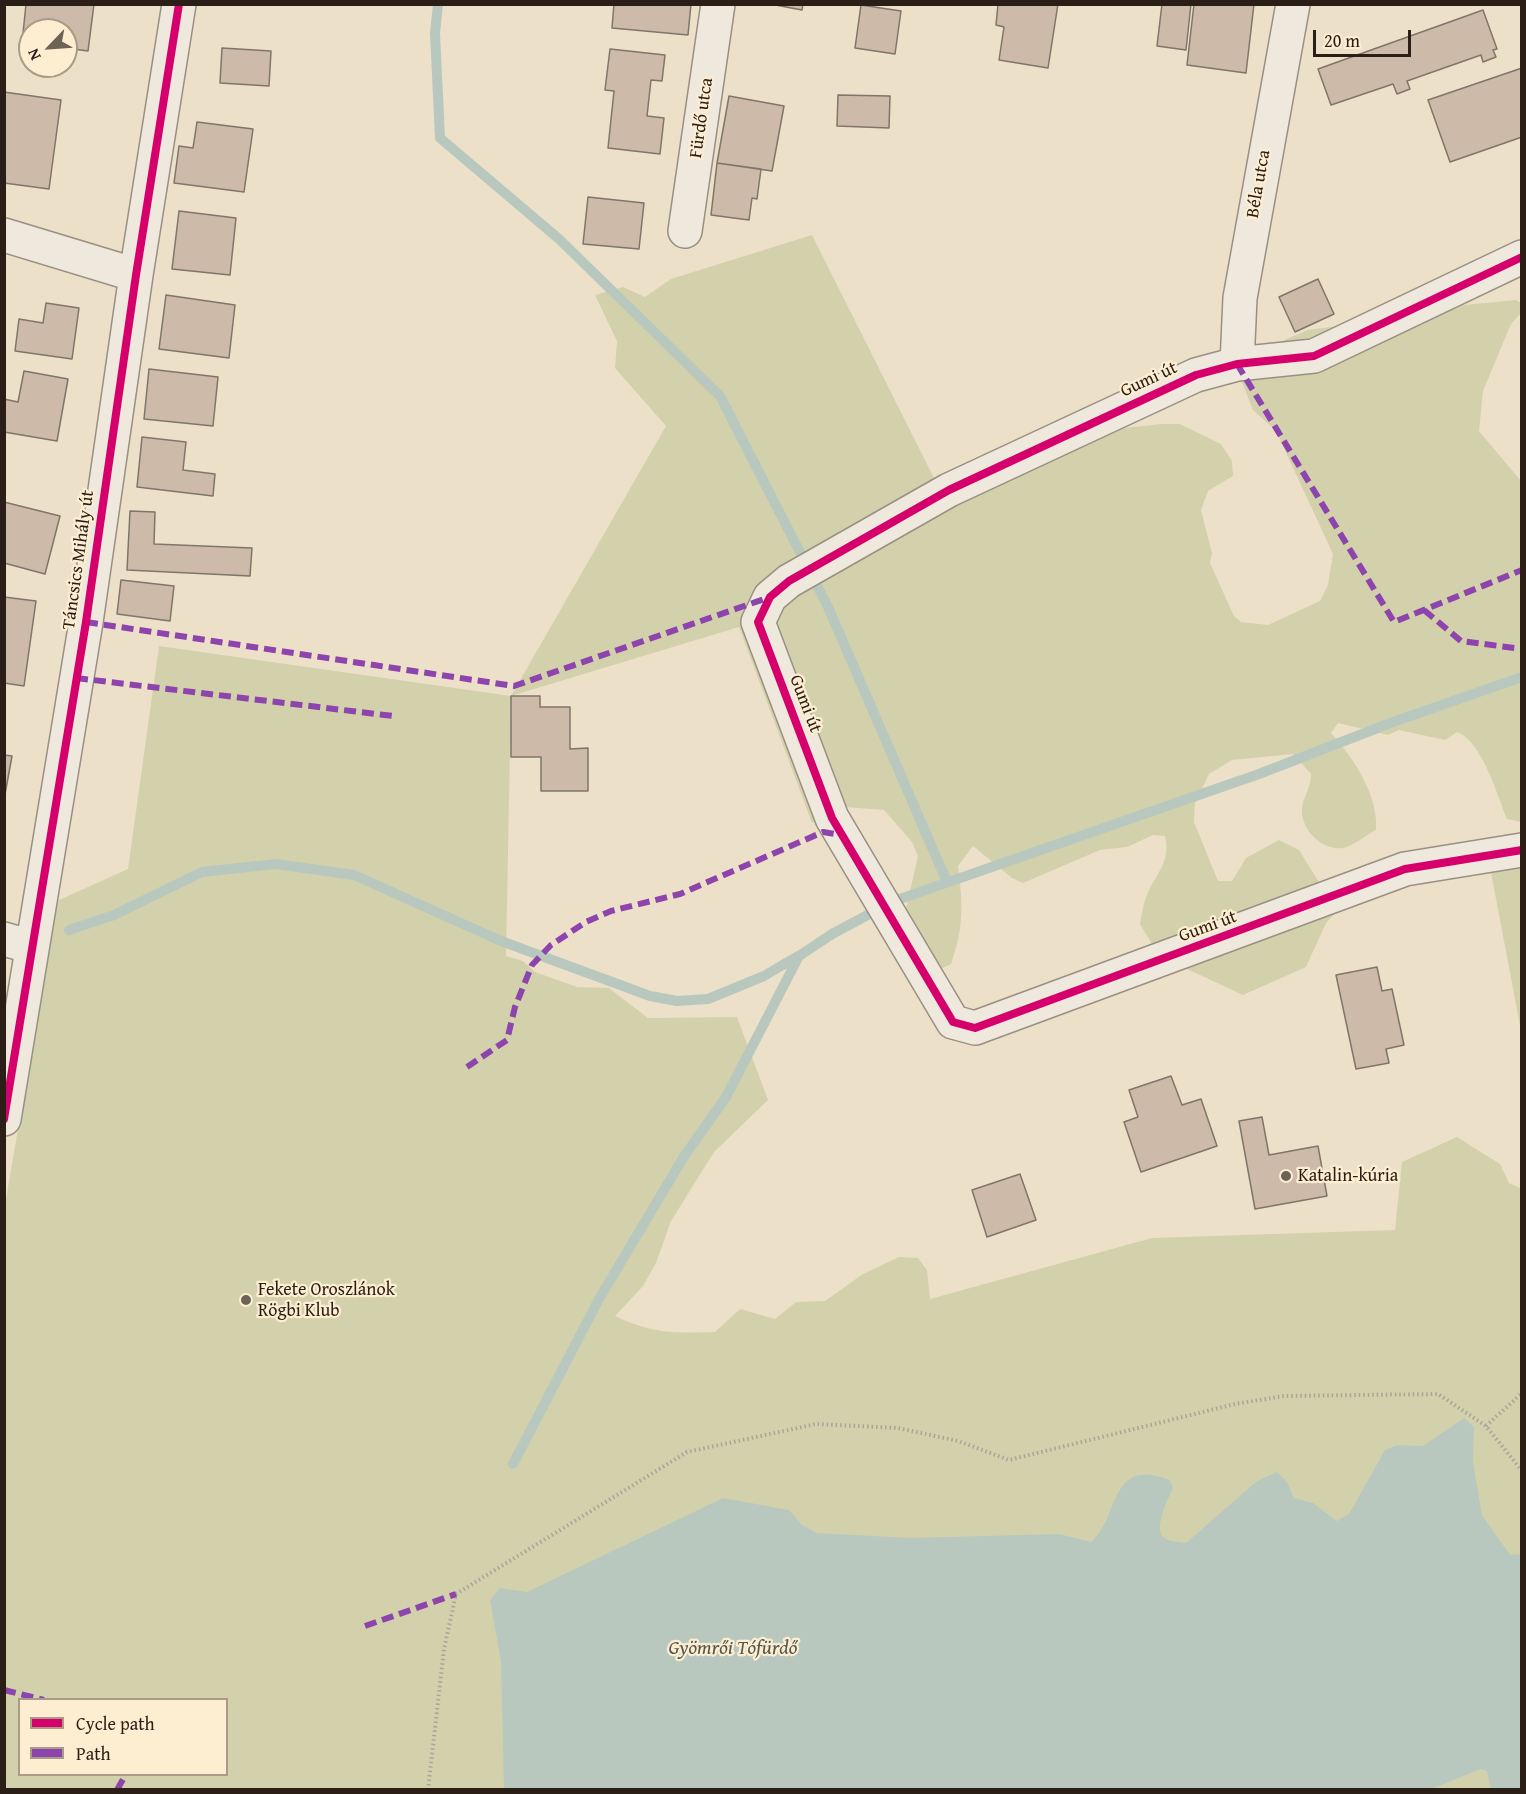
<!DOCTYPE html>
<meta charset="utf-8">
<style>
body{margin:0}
#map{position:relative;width:1526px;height:1794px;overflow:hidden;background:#ede0c9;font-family:"Gentium Book Plus",serif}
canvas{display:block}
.frame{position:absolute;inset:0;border:6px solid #2a1e16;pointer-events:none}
.legend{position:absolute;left:18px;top:1698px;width:210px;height:78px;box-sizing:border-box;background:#fdeed2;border:2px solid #a99b87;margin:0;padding:8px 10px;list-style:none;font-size:18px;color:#2a1e16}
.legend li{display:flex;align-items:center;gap:12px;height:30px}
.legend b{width:30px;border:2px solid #a99b87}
.north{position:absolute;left:18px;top:18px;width:60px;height:60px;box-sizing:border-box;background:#fdeed2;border:2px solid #a99b87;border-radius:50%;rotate:245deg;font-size:16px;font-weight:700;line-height:24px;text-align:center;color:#2a1e16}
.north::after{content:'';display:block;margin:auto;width:21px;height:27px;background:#6e6255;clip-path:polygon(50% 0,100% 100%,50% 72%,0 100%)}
.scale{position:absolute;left:1313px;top:30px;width:98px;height:27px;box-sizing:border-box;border:3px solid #2a1e16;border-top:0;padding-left:8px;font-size:18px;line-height:21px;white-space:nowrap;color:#2a1e16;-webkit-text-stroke:4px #fdeed2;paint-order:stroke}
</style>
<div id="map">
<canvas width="1526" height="1794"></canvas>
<div class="frame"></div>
<ul class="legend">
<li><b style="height:8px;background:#d6006c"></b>Cycle path</li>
<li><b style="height:8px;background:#8e44ad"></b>Path</li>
</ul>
<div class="north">N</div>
<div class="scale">20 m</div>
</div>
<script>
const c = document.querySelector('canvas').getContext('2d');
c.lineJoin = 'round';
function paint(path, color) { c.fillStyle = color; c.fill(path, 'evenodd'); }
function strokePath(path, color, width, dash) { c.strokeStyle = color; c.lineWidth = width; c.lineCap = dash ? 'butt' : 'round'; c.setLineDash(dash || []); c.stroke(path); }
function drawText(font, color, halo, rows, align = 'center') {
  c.font = font + ' "Gentium Book Plus",serif'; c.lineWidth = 4.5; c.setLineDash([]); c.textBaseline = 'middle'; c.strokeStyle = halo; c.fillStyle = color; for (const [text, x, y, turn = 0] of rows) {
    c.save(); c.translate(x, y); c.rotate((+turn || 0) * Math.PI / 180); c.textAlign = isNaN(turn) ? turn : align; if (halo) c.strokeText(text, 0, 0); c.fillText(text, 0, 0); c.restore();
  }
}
paint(new Path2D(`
 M812,235L936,482L958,498L1125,428L1161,424H1180L1221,444L1232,461L1233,476L1208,491L1201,510L1212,553L1210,563L1234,616L1241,622L1268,625L1320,601L1328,585L1333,554L1276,431L1253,410L1236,367L1247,356L1308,330L1338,326L1354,334L1411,327L1464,305L1516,300L1521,303V313L1511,324L1483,391L1479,431L1521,481V822L1507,819C1497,795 1482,741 1457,732L1445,740L1399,730L1388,735L1338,723L1331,733C1353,757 1379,796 1376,830C1366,835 1352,847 1342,848C1322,851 1301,829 1302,810C1302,798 1311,789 1311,774L1293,754L1232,760L1209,774L1195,803L1194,822L1218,881H1232L1246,858L1279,840L1299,850L1337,911L1326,923L1306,967L1243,995L1159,956L1140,924C1142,915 1143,903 1147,895C1156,873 1171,863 1165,836L1153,835L1127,847L1100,850L1023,883L1012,878L973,846L958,866C963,905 964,926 951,964L932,973L906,909L918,856L912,842L884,810L845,807L812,823L739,627L511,696L506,956L523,961L535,972L577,987L609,988L648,1018L737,1017L768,1100L714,1152L671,1221L656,1263L643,1286L615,1316C654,1334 673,1333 715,1332L740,1309L775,1319L796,1302L825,1301L863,1274L899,1257L918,1258L927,1270L930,1299L1152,1238L1395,1230L1402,1162L1457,1137L1500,1164L1509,1183L1522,1189L1521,1789L5,1790V1205L57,901L128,869L159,646L511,696L666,426L615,368L617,341L595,295L623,287L645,297L671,279ZM20,1700H226V1774H20Z
 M1521,850V1031L1490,867Z`), '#d2d1ab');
paint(new Path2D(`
 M1464,1418L1474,1427L1473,1462L1482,1515L1510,1555L1521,1554V1789H1491L1487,1771L1481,1769L1429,1790L504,1789L501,1661L490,1600L500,1588L527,1592L723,1498L789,1510L802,1525L817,1533L910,1538L1059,1534L1091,1542C1121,1517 1107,1457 1170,1480L1173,1488C1168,1499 1151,1532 1166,1539C1171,1542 1180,1542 1186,1543L1257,1481L1277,1472L1287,1482L1294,1498L1313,1503L1337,1521L1349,1514L1385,1450L1397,1445L1423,1446Z`), '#b9c8be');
strokePath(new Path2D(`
 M438,4L435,33L440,138L559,239L720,396L828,607L947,882
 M69,930L114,915L202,872L276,864L354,875L501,941L650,996L677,1001L708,999L764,976L798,956
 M513,1464L599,1299L683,1158L726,1097L799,956L832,934L894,901L1259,774L1393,722L1522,677`), '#b9c8be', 10);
const building = new Path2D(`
 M26,4H94L88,51L66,48V30H30V44L22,43Z
 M614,4H691L688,35L612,28Z
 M770,4H803L802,10Z
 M998,4H1058L1048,68L999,60L1004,27L996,25Z
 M1162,4H1191L1186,50L1157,46Z
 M1194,4H1254L1246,73L1187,65Z
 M861,5L901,11L895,54L855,48Z
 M1483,10L1497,49L1493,50L1496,57L1483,62L1481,55L1407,81L1410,89L1397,94L1393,84L1331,105L1318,69Z
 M222,48L271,51L269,86L220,83Z
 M610,49L665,55L662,81L651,80L647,116L664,118L660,154L608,148L614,91L605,90Z
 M1522,68V137L1450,162L1428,100Z
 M4,92L61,100L49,189L4,183Z
 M838,95L890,96L889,128L837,126Z
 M729,96L784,106L772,171L717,163Z
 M197,122L253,129L244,192L174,183L179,146L193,148Z
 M717,163L761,169L757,199L752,198L749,220L711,215Z
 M588,197L644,203L639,249L583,244Z
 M179,211L236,218L230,275L172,269Z
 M1318,279L1334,314L1295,332L1279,297Z
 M166,295L235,305L229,358L159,349Z
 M46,303L79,308L72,359L15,351L19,319L43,323Z
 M149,369L218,377L213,426L144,419Z
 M24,371L68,379L57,441L4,432V399L18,402Z
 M142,437L186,442L183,470L215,474L213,496L137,487Z
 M4,502L60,516L45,574L4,563Z
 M130,511L155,512L154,544L252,548L250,576L127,570Z
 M121,580L174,586L170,621L117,614Z
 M4,597L36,601L24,686L4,683Z
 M511,696H540V707H570V749L588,748V791H541V757H511Z
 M4,755L12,756L4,800Z
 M1377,967L1382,991L1392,989L1404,1045L1386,1049L1389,1063L1356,1069L1336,975Z
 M1171,1076L1182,1105L1201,1099L1217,1146L1141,1172L1124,1122L1138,1117L1129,1090Z
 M1262,1117L1269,1155L1318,1146L1327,1196L1255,1209L1239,1121Z
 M1020,1174L1036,1220L987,1237L972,1190Z`);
paint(building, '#cdbaa9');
strokePath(building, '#7e766a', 1.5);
const minor = new Path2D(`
 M685,231L718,4
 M4,235L136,275
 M1522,257L1314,356L1237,364L1196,375L949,490L789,581L770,597L758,622L832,818L953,1022L975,1028L1405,869L1522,850
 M1237,364L1240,298L1293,4
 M4,939L32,947
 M4,1119L86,622L136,275L179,4`);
strokePath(minor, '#999083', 36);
strokePath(new Path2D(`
 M1486,1426L1522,1393
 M512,1789V1790
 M428,1790L444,1649L456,1594L687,1452L816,1424L898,1428L958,1441L1009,1460L1235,1404L1284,1396L1438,1394L1486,1426L1522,1471`), '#aaa49a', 4, [1.5, 3]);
strokePath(minor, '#efe8dd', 33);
strokePath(new Path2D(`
 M1237,364L1394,622L1522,570
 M1424,610L1461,641L1522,649
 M86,622L514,686L770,597
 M76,678L393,716
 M467,1067L507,1040L515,1007L532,965L551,945L586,922L611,911L680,894L823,832L841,835
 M365,1626L456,1594
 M4,1690L44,1700
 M117,1790L126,1774`), '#8e44ad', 6, [12, 6]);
strokePath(new Path2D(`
 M1522,257L1314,356L1237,364L1196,375L949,490L789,581L770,597L758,622L832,818L953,1022L975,1028L1405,869L1522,850
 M4,1119L86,622L136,275L179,4`), '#d6006c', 8);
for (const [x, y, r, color] of [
 [1286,1176,6,"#6e6255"],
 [246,1300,6,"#6e6255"]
]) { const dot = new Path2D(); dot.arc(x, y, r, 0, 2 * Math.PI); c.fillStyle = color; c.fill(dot); strokePath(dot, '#fdeed2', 2); }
drawText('18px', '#2a1e16', '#fdeed2', [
 ["Fürdő utca",702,118,-82],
 ["Béla utca",1259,184,-80],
 ["Gumi út",1149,380,-25],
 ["Táncsics Mihály út",79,560,-82],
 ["Gumi út",805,704,69],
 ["Gumi út",1208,927,-20]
]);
drawText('18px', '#2a1e16', '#fdeed2', [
 ["Katalin-kúria",1298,1176],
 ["Fekete Oroszlánok",258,1290],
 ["Rögbi Klub",258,1311]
], 'left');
drawText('italic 20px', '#54564f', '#fdeed2', [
 ["Gyömrői Tófürdő",733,1649]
]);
</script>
